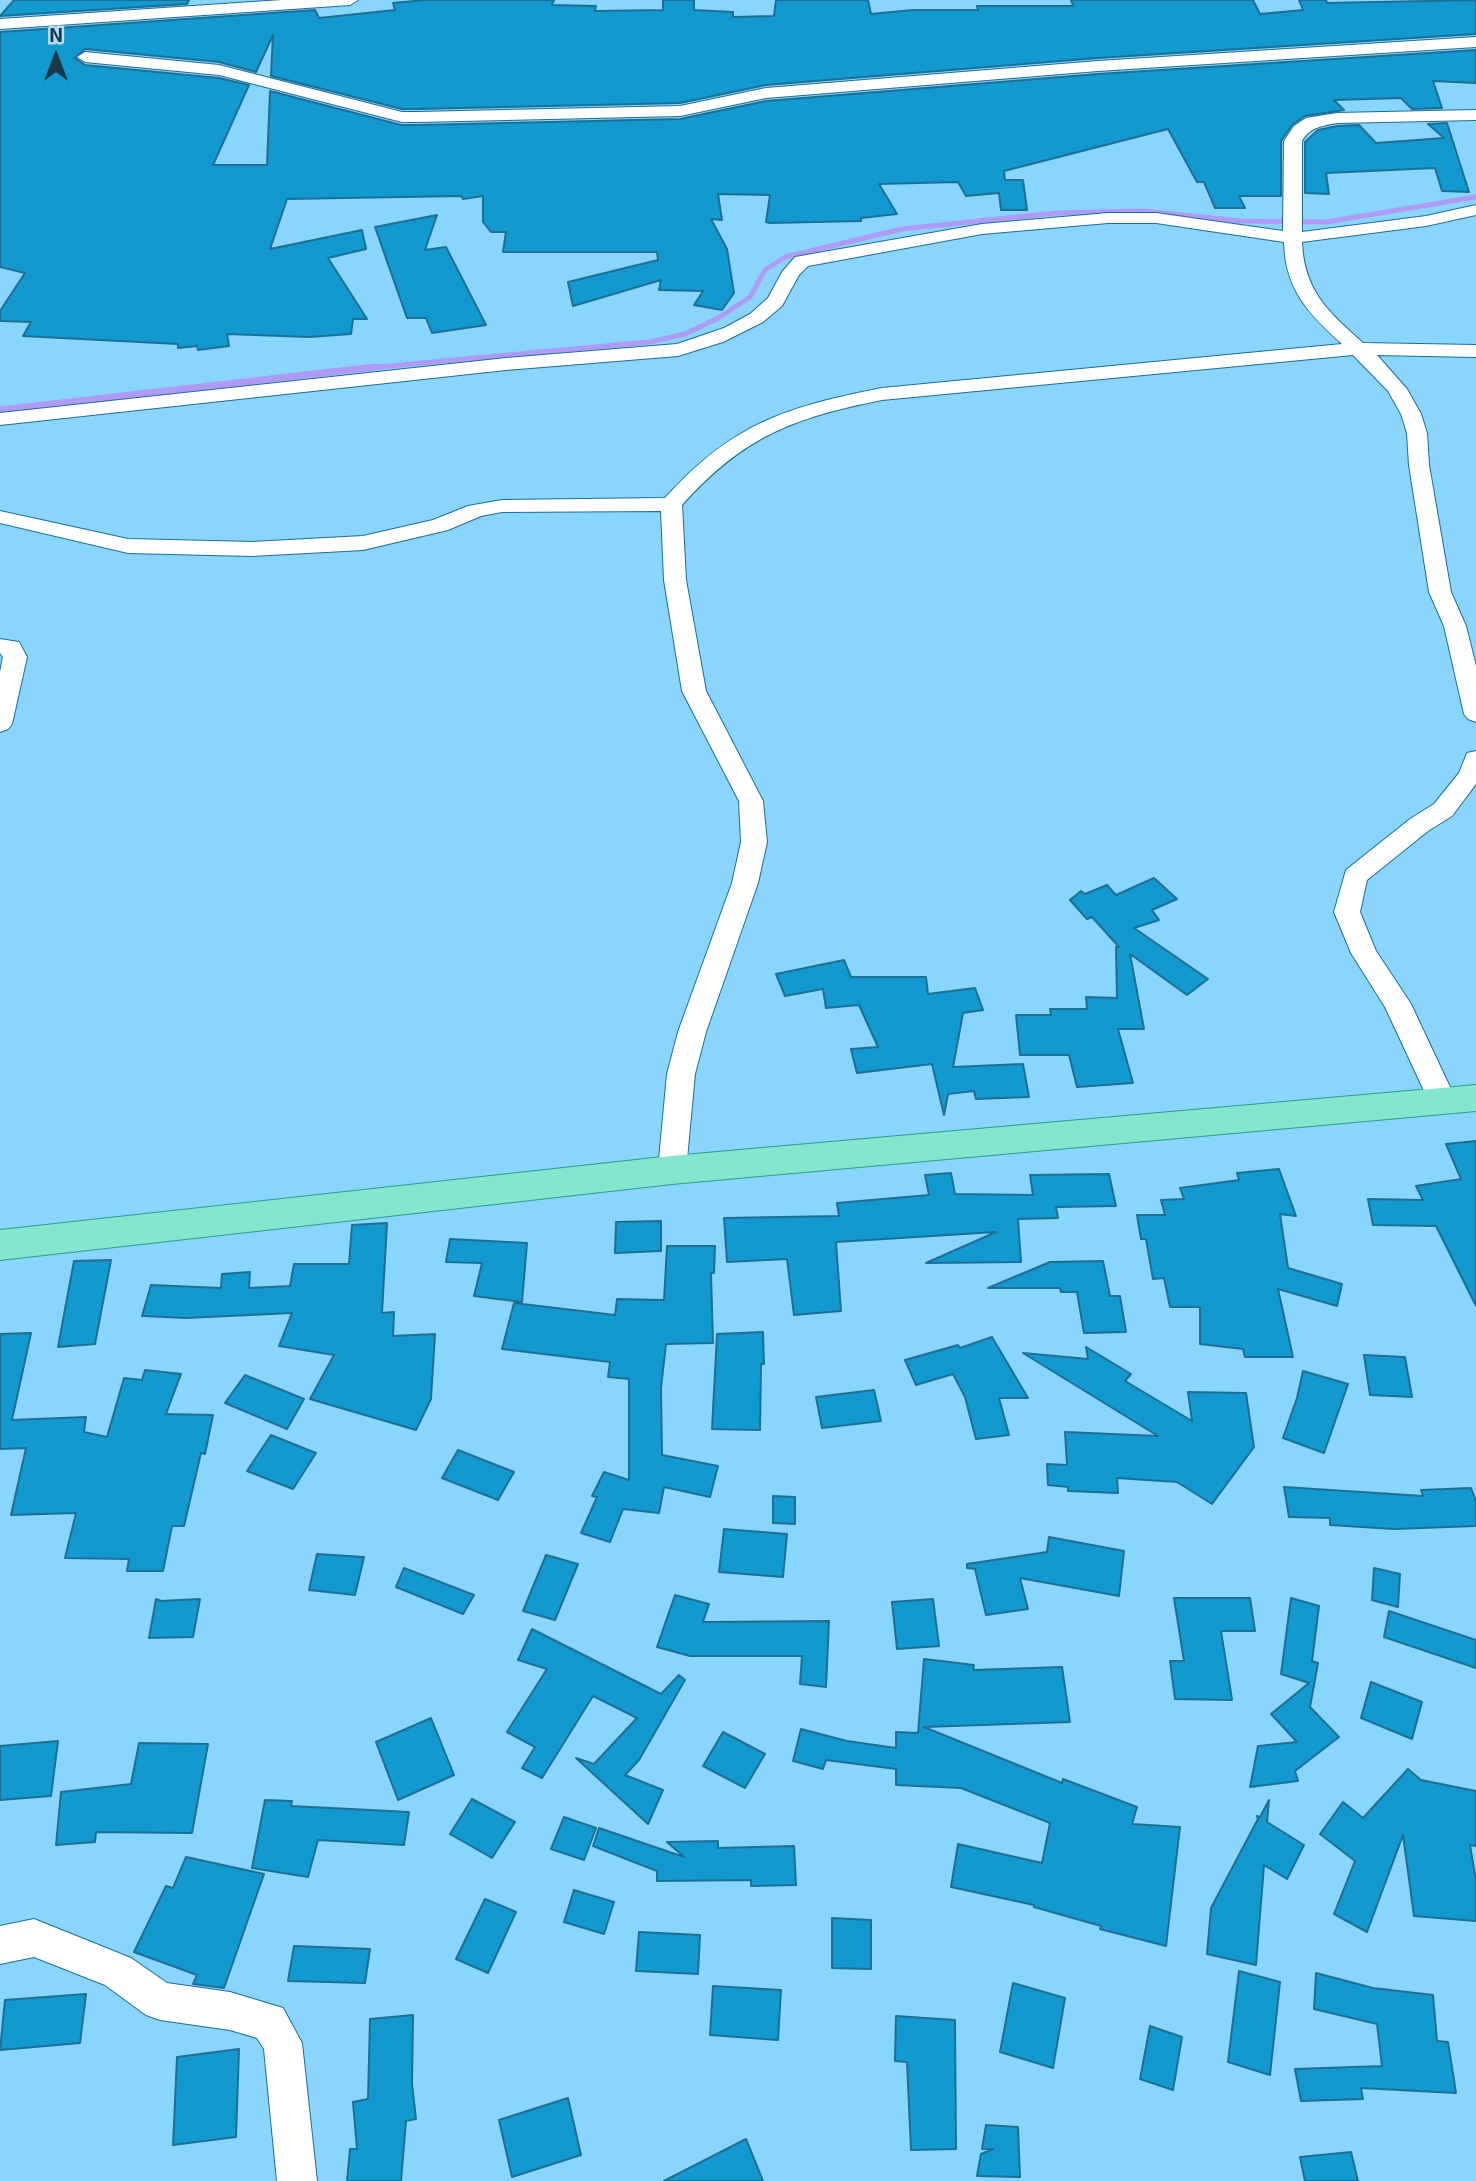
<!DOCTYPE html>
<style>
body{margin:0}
#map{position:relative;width:1476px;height:2181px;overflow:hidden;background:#89d5fe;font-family:"Exo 2",sans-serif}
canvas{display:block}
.north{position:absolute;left:21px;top:21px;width:70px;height:70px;-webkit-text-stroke:5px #b3def7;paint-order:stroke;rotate:0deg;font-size:19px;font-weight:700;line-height:28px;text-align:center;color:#183848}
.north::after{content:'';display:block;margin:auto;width:24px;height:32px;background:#183848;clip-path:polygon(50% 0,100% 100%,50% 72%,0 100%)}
</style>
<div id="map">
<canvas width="1476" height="2181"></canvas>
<div class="north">N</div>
</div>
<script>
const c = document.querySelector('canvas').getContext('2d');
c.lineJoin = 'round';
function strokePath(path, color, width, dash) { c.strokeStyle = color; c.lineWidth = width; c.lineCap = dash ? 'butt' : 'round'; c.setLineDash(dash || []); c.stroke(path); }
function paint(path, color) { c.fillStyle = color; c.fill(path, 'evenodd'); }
strokePath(new Path2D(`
 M357,369L649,342L685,334L720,317L750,297L765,270L785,257L902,229L1056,213L1144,211L1240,221L1326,222L1476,197`), '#af9bf5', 5);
strokePath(new Path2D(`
 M0,410L375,367`), '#af9bf5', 7);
const building = new Path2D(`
 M14,0H189L187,4L0,16Z
 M425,0H554L552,5L596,6L595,11L663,10V0H694V10L733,12V17L774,16L776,0H868L871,14L913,10H978L977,6H1073L1071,0H1253L1260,14L1303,10L1299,0H1326L1327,3L1476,0V34L1098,58L766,85L680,103L418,109H402L271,76L273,35L256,72L219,62L85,49L75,58L85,65L219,78L249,85L213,165H267L270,91L401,125H418L680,119L766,101L1098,74L1476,50V83L1433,81L1442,108L1412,109L1401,98L1334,100L1344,110L1305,116L1292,125L1281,141V196H1239L1245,208H1215L1204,182H1197L1168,129L1004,171L1005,180H1023L1027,210H1001L999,193L966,196L958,182L879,184L897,214L861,218V221L770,223L766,222L770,195L718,194L722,220L711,219L727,249L734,293L722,310L694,305L703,291L659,290L661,280L573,306L568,282L658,260L657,252H503L506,232H491L483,222V196L463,199L461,196L287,199L270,249L362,230L366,249L328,258L367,319H353L351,334L309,337L227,334L229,346L198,350L197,346L178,348V344L23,336L31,322L0,321V311L25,273L0,267V32L315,10L319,18L395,10L393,3Z
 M1447,123L1469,192L1442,191L1435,168L1326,173L1329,194L1305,193V142L1318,130L1337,126L1359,125L1376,143L1444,138L1428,124Z
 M437,215L425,250L446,247L486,325L432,333L426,318H407L375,227Z
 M1154,878L1177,899L1152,910L1159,920L1134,928L1208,979L1187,995L1130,954L1144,1029H1118L1133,1083L1077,1087L1069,1055H1020L1016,1015H1051L1050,1009H1087L1086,997L1117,998L1116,947H1119L1092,917L1087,919L1070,900L1081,891L1085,894L1107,885L1116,895Z
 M844,960L851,977H926L928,994L975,988L983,1010L963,1013L953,1067L1023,1064L1029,1097L976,1099L974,1091L948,1094L944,1115L932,1064L857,1073L851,1049L878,1047L859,1005L826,1008L823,989L785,996L776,974Z
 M1476,1141V1306L1436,1226L1373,1225L1368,1199L1423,1200L1416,1186L1461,1179L1446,1144Z
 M1279,1169L1296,1216L1280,1214L1288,1268L1342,1284L1337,1306L1278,1289L1293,1357H1245L1243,1349L1200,1344V1307H1170L1164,1278L1153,1279L1146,1239H1141L1137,1215H1165L1161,1200L1184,1199L1180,1188L1239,1180L1237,1173Z
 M951,1173L955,1194L1033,1195L1030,1175L1109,1174L1116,1206L1056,1207L1058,1218L1018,1219L1021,1262L926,1263L996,1232L836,1242L841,1311L794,1315L787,1259L727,1262L724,1218L839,1216L837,1203L929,1195L925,1175Z
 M661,1221V1251L615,1253L616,1222Z
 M387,1223L382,1313L394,1312L393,1336L435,1334L431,1399L416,1430L310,1399L334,1355L279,1346L292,1313L186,1318L142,1316L151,1285L221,1288L222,1274L250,1272L249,1288L290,1286L294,1264H349L352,1225Z
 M450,1239L527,1243L522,1302L474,1296L482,1263L446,1262Z
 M667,1246H715L714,1273H711L713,1343L666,1344L661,1388L662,1455L718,1466L710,1497L664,1487L659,1513L623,1509L610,1542L581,1533L597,1497L592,1496L604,1472L629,1480V1379L608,1377L610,1362L502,1349L514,1303L615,1315L617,1299L664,1300Z
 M111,1260L95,1344L58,1347L74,1261Z
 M1103,1261L1110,1296H1120L1126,1332L1084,1333L1077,1292H1061L1060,1288H988L1050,1262Z
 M763,1332L764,1364H761L760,1430L712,1429L717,1334Z
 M31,1333L12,1420L86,1417L84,1432L107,1437L124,1378L142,1380L145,1370L181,1374L166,1414L213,1415L205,1454L201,1453L184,1526H172L163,1571H127L129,1559L65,1558L76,1513L11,1515L26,1448L0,1449V1334Z
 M992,1337L1028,1398H999L1009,1435L976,1439L965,1397L953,1374L916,1385L905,1360L958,1345L960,1348Z
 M1086,1347L1131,1374L1125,1381L1192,1421L1188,1392L1246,1393L1254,1447L1212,1504L1177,1482L1117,1478L1118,1493L1068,1491V1487L1048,1485L1047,1464L1067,1465L1065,1432L1158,1436L1023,1353L1088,1359Z
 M1364,1355L1405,1357L1412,1397L1370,1395Z
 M1303,1371L1348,1384L1324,1453L1283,1438L1297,1398Z
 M245,1375L304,1399L287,1429L225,1403Z
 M874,1390L881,1421L822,1428L816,1397Z
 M271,1435L316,1453L293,1489L247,1471Z
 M458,1450L514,1472L498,1500L442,1478Z
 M1284,1487L1423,1496L1421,1490L1471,1488L1476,1501V1526L1394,1529L1330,1525V1518L1289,1517Z
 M773,1496L795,1497V1524L773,1523Z
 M724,1529L787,1534L783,1577L719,1572Z
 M1049,1537L1124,1551L1119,1596L1020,1578L1028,1609L986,1615L975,1569L967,1568V1564L1047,1552Z
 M317,1554L364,1557L355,1595L309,1590Z
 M546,1555L578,1564L555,1620L523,1611Z
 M404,1568L474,1595L463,1614L396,1587Z
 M1374,1568L1400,1574L1398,1607L1372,1600Z
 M675,1595L709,1604L703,1622L829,1621L826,1687L800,1684L802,1656H690L657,1647Z
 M1174,1598H1250L1255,1631H1221L1232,1700L1175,1699L1170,1661H1184Z
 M1291,1598L1319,1606L1312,1661L1318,1663L1310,1707L1339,1737L1295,1771L1298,1781L1250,1787L1258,1746L1297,1742L1271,1714L1309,1683L1281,1674Z
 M156,1599L161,1601L200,1599L193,1637L149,1638Z
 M933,1599L939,1646L897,1649L892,1602Z
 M1389,1611L1476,1640V1668L1384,1637Z
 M532,1629L661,1694L679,1675L685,1680L639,1760L625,1775L663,1790L648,1824L576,1758L594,1764L637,1718L593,1696L542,1778L522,1768L535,1747L507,1732L547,1669L518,1660Z
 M924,1659L974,1665L973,1670L1062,1667L1070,1722L924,1727L1062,1783L1063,1779L1137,1807L1132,1824L1180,1827L1166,1946L1100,1929L1101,1926L1034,1907V1905L951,1887L958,1844L1042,1863L1050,1823L961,1788L896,1785V1769L826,1760L823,1769L793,1761L801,1729L847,1741L896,1748V1732L918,1733Z
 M1371,1682L1422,1702L1412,1739L1361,1718Z
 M431,1718L454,1775L398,1800L376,1742Z
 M723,1732L765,1754L745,1788L703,1766Z
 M58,1741L51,1796L0,1800V1746Z
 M139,1743L208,1744L192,1833L96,1832L95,1842L56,1845L61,1792L131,1784Z
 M1408,1769L1421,1780L1476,1791V1846L1470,1845L1476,1881V1921L1414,1916L1403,1835L1367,1932L1334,1914L1355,1861L1320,1834L1343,1802L1363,1818Z
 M472,1799L515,1822L492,1858L450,1834Z
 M265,1800L292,1801L291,1806L409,1812L404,1845L318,1840L308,1877L252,1868Z
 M1269,1800L1267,1822L1304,1845L1287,1879L1264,1865L1256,1965L1207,1954L1211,1908L1258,1819L1257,1816L1260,1817Z
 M564,1817L596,1828L584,1860L551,1849Z
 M599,1828L684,1857L667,1842L718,1841V1848L794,1846L796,1885L751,1886V1880L657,1881V1871L593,1846Z
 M186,1857L264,1874L224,1988L193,1984L197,1975L134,1952L166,1886L173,1888Z
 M574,1890L614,1902L604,1934L564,1922Z
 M485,1899L516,1912L488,1973L456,1959Z
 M832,1918L871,1920V1969L832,1968Z
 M639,1932L700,1935L698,1974L636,1971Z
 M294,1946L370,1949L365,1983L288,1981Z
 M1239,1971L1280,1982L1270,2075L1228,2062Z
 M1316,1973L1373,1988L1433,1995L1437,2041L1448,2042L1456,2093L1361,2088L1363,2099L1301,2101L1295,2069L1382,2066L1377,2024L1314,2009Z
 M1013,1983L1065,1998L1053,2068L1000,2052Z
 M713,1986L781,1990L778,2040L710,2035Z
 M86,1994L80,2043L0,2050L5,2000Z
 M413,2015L412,2084L416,2119L406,2121L401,2181H347L350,2149H357L353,2102L368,2099L370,2019Z
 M896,2016L955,2020L956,2149L911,2150L907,2062L895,2061Z
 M1150,2026L1182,2037L1173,2090L1140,2079Z
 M239,2049L236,2137L173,2145L177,2057Z
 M568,2098L581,2155L512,2177L499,2120Z
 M986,2125L1018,2127L1020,2177L977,2176L981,2154L993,2149H982Z
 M746,2139L763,2181H664Z
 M1351,2152L1358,2181H1305L1300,2157Z`);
paint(building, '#1299cf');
strokePath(building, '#1e6f94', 2);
const minor = new Path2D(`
 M282,0H358L350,5L0,29V19Z
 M1476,37V47L1098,71L766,98L680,116L418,122H402L219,75L85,62L77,57L85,52L219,65L402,112H418L680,106L766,88L1098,61Z
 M1476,110V120L1337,123C1322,126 1310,127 1302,141V232L1426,216L1476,205V215L1426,226L1302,242C1304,292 1329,312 1363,343L1476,345V357L1377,355L1407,389L1421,414L1427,433L1429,465L1451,592L1466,626L1476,666V722L1468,719L1464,714L1444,626L1429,592L1409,465L1407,433L1401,414L1388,391L1353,355L882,400C793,418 744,436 682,505L686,580L706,691L763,801L767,842L758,883L706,1032L695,1074L686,1170L682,1178L672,1181L662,1178L658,1170L667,1074L678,1032L732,883L741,842L739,801L682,691L664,580L661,511L502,512L481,516L448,530L363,550L252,556L128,553L0,523V511L128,539L252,542L363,536L433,520L468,506L502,500L665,498C733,423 786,407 882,388L1342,344C1309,314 1285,290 1284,242L1156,223H1108L982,234L808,266L799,275L782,306L763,322L723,342L678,356L506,370L0,425V413L506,358L677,344L724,328L750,314L768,298L782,272L795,257L982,224L1108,213H1156L1283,231L1284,141L1294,126L1306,118L1337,113Z
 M0,639L19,642L27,657L12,724L8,729L0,732V672L3,657L0,653Z
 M1476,751V784L1452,816L1428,831L1367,880L1360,912L1376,951L1411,1004L1457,1102L1453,1110L1443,1113L1433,1110L1385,1007L1351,953L1334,912L1346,870L1410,819L1434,804L1459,773L1467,753Z
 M34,1919L131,1958L167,1983L230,1992L283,2008L302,2043L317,2181H277L264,2049L257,2038L230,2030L160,2020L146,2015L105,1985L34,1957L0,1964V1926Z`);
const major = new Path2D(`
 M1476,1085V1111L672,1184L0,1260V1230L672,1156Z`);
strokePath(minor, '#1c6e93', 2);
strokePath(major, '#2a9e8c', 2);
paint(minor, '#fff');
paint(major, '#85e6d0');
</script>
